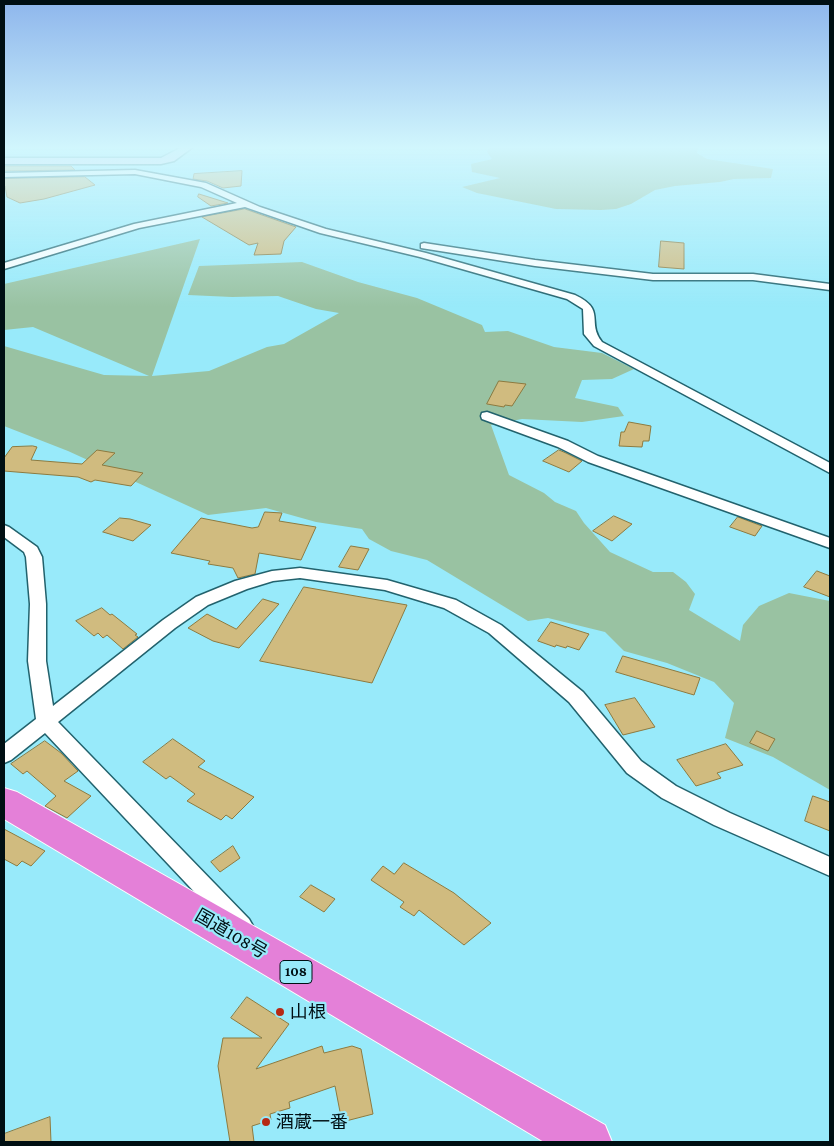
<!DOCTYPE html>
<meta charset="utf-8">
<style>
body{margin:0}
#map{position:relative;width:834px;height:1146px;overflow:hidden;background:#98eafa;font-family:"Crimson Pro",serif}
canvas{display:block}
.frame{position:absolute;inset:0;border:5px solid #000f13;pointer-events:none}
</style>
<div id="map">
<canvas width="834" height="1146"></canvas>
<div class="frame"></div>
</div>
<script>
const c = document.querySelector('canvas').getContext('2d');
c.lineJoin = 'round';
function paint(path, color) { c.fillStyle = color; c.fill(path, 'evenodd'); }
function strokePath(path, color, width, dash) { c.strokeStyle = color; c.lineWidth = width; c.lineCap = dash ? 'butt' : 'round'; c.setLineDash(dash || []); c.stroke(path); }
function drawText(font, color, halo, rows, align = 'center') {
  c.font = font + ' "Crimson Pro","Noto Sans JP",serif'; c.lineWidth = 4.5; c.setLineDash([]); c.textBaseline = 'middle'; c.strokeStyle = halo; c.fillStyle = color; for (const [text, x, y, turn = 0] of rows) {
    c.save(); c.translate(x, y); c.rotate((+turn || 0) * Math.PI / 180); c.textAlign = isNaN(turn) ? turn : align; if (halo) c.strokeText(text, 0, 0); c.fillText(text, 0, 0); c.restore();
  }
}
paint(new Path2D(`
 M489,147H698L697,153L707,159L773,169L771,178L734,179L720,182L675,186L655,190L631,204L616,209L601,210L556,209L477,193L462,187L500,178L472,172L471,164L492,159L487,152Z
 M200,239L152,376L209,371L267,347L284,344L339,313L316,309L278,296L232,297L188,295L199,266L302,262L358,282L417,298L482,325L485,332L508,331L554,347L602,353L634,369L612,379L582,380L575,398L618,407L624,416L582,422L522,419L491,425L509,475L544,493L555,502L576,511L584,523L610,552L653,572H673L686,582L695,594L689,610L740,641L743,625L759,606L789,593L830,601V790L773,757L725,738L734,703L714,682L667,663L624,651L605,632L548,618L528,621L427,560L391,551L369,539L362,529L316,522L266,508L208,515L68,451L4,426V346L104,375L149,376L33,327L4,330V284Z`), '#99c2a2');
const building = new Path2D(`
 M4,166H71L75,170L4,171Z
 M242,171L241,186L223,188L207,181L193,179L194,174Z
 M85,177L95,185L44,199L20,203L7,197L5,186L4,188V179Z
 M199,194L228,203L211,206L198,197Z
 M245,209L296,227L284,241L281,254L254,255L258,243L249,245L202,217Z
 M661,241L684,243V269L659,267Z
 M499,381L526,384L512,406L505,405L504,407L487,404Z
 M629,422L651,426L649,441H643L642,447L619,446L621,432H624Z
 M33,446L37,447L31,460L82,464L97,450L115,453L102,465L143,473L131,486L95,480L91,482L78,477L4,471V458L12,447Z
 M559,450L566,453L582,461L569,472L543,461Z
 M265,512L282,513L279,521L316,527L301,560L259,553L255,574L238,578L233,568L208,564L210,561L171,553L201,518L252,528L258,527Z
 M614,516L632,524L612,541L593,531Z
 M738,517L762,526L755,536L730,527Z
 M120,518L130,519L151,525L133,541L103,532Z
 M351,546L369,549L358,570L339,567Z
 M817,571L830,576V597L804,587Z
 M304,587L407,605L372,683L260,661Z
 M263,599L279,604L239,648L213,641L188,628L207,614L236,629Z
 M102,608L110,615L112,614L137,634L135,635L138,637L123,649L107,635L103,638L98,633L94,636L76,621Z
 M551,622L589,634L579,650L567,646L566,648L556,645L555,647L538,641Z
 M623,656L700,678L694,695L616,672Z
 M635,698L655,727L623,735L605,705Z
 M757,731L775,739L768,751L750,743Z
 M173,739L205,761L198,767L254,797L232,819L226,815L221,820L187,801L195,794L170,776L166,779L143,762Z
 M45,741L61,753L78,771L64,781L91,796L67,818L45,806L56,796L27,771L23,774L11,764Z
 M726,744L743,765L717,773L721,778L696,786L677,760Z
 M813,796L830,802V831L805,821Z
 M4,829L45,851L31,866L22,861L17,866L4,859Z
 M233,846L240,858L220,872L211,862Z
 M404,863L454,893L491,923L464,945L419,910L414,916L400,907L404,902L371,880L383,866L394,874Z
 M311,885L335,899L324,912L300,897Z
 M247,997L289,1024L256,1069L322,1046L324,1053L352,1046L361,1049L373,1114L342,1122L335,1086L289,1102L290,1108L270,1114L271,1120L252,1126L254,1142H230L218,1066L223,1038H262L231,1018Z
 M50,1117L51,1142H4V1134Z`);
paint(building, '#d0bb7f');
strokePath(building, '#8d7a3f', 1);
const street = new Path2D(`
 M135,170L206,183L260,207L326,229L426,253L575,295C607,310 586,322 602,342L830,463V473L594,346L584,334L583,309L567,299L420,257L320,233L245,207L139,228L4,269V263L134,224L237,203L201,187L135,174L4,177V173Z
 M424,243L535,260L653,274H753L830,284V290L753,280H653L535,266L421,248V244Z
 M487,412L568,441L598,456L830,538V548L588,462L558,447L482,419L481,416L482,413Z
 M4,525L9,527L37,547L42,557L46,604V661L53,706L163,620L196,597L235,581L272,571L300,568L387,580L456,600L501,625L583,692L641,761L676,786L730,813L830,857V876L714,825L662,798L627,773L569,702L489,633L444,608L385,590L300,578L273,581L247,589L208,605L175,628L58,722L249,919L253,926L249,933L241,937L233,933L45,733L11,760L4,763V744L36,719L28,661L30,604L26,557L24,552L4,537Z`);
const secondary = new Path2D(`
 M182,147H193L174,161L161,164H4V158H161Z`);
const highway = new Path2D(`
 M4,788L17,792L605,1125L612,1142H544L4,819Z`);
strokePath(street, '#22626d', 3);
strokePath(secondary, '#22626d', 3);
strokePath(highway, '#fff', 2);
paint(street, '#fff');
paint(secondary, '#f7d9f3');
paint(highway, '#e480d8');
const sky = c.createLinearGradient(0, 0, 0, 307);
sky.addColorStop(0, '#8eb6ec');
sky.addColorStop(0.48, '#d1f6fd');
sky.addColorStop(1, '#d1f6fd00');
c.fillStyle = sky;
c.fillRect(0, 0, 834, 307);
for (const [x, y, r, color] of [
 [280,1012,5,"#b62915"],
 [266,1122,5,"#b62915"]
]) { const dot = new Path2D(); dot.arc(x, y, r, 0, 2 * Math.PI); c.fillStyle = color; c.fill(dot); strokePath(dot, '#98eafa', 2); }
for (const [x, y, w] of [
 [296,972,32]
]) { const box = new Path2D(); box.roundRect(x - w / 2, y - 11.5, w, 23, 4); c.fillStyle = '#98eafa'; c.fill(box); strokePath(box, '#000f13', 1); }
drawText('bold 14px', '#000f13', null, [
 ["108",296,972]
]);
drawText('18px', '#000f13', '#98eafa', [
 ["国道108号",231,934,30]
]);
drawText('18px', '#000f13', '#98eafa', [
 ["山根",290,1012],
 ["酒蔵一番",276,1122]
], 'left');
</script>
